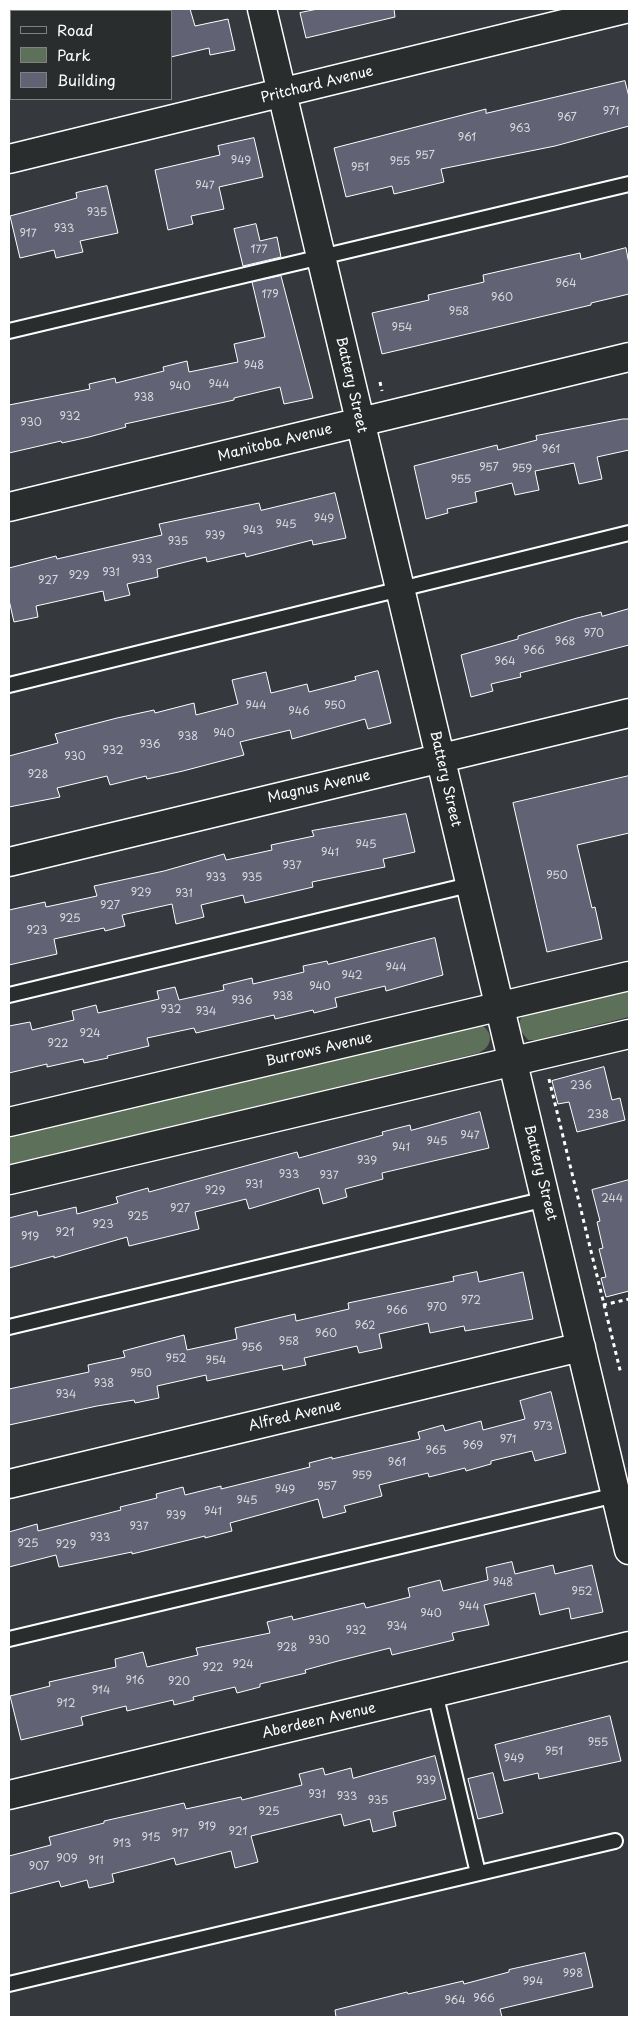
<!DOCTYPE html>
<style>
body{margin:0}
#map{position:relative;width:638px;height:2026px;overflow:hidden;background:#35383c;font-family:"Playpen Sans",sans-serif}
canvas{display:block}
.frame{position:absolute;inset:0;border:10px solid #fff;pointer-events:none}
.legend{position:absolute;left:10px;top:10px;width:162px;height:90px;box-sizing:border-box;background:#2a2d2e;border:1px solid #7f8182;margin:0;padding:6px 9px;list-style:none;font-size:15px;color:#fff}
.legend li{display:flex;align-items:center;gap:10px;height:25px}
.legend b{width:25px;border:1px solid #7f8182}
</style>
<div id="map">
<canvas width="638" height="2026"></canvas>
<div class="frame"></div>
<ul class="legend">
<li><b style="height:6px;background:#2a2d2e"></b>Road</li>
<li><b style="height:14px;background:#5d705a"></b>Park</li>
<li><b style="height:14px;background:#616375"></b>Building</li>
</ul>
</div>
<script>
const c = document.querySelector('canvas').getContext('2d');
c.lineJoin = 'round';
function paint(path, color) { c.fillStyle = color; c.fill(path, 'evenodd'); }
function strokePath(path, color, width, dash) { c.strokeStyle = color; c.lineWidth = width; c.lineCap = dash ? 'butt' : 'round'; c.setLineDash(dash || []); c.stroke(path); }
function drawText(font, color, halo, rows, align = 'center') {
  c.font = font + ' "Playpen Sans",sans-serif'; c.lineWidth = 4; c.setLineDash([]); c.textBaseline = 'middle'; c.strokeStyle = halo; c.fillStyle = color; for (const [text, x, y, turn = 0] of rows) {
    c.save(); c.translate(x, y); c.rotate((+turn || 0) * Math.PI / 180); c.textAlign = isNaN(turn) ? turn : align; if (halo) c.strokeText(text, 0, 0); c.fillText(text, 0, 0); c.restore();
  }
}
paint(new Path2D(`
 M629,987V1017L536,1040H528L519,1029C519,1019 521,1016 529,1012Z
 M480,1024C494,1032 493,1046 479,1053L9,1165V1135Z`), '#5d705a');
const building = new Path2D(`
 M171,9H190L195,26L228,19L235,50L210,55L209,48L171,57Z
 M318,9H394L395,17L306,38L300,13Z
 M625,81L629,97V126L555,146L441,169L444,182L394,194L392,186L346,197L334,148L486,109V113Z
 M254,138L263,177L219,187L224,209L191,216L193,224L168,230L155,170L220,155L218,146Z
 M107,186L118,233L80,241L83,252L56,258L54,250L20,258L10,216L77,198L76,193Z
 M256,224L260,241L277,237L281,257L243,266L234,229Z
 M626,248L629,264V294L591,303V305L382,354L372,313L429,300L428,295L484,282L483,275L580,253L581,259Z
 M281,276L313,398L284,404L280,387L234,398V400L125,424L126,427L89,437L62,443L61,441L9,453V405L90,389L89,384L115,378L116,383L164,371L163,367L187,361L189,372L238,362L234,344L265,337L252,282Z
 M623,419H629V450L597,457L602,479L579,484L574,463L535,471L539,490L515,495L512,483L475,492L477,502L447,509L448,513L426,519L414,466L497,445L498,450L537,440L536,436Z
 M335,493L346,538L313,545L312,540L246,557L245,553L207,562L206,557L157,569L158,577L127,584L130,595L105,601L103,591L36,606L38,617L14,622L9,600V568L56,556L57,559L162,535L159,524L259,503L261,510Z
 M629,609V645L520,673L521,677L491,684L493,691L471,697L461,655L518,639V636L577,618L601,612L602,616Z
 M378,671L391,723L368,729L365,719L292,739L290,730L240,742L244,755L183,771L147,779L146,776L110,785L107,776L57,788L60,797L9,807V756L58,743L55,734L117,718L154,710L155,713L194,703L196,715L238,704L232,680L266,672L271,693L307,684L309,692L356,680L355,677Z
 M629,776V833L577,845L592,908L595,907L602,939L547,952L513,803Z
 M406,814L415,852L383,859L385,867L312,882L313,887L245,903L243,895L201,905L204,917L176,924L172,904L122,915L125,926L105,931L104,928L54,939L57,954L9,965V910L45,902L46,907L97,896L94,886L164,871L224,854L226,860L272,850L271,845L314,836L312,831Z
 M435,938L443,975L386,991L385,986L335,998L337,1007L314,1013L313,1010L275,1019L274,1015L196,1033L194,1028L147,1038L149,1046L107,1056L108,1058L84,1063L83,1059L47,1067V1064L9,1073V1026L30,1022L32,1030L74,1020L72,1011L96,1005L98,1013L159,999L157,991L175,987L179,1000L224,990L223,985L252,978L253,984L304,972L303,966L327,961L328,964Z
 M604,1067L612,1100L620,1098L625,1120L577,1132L569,1102L558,1104L552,1081Z
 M480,1112L489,1148L382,1173L383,1179L345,1189L347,1197L323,1204L319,1188L249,1209L246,1199L195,1212L199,1229L129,1246L127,1237L54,1258V1256L9,1268V1218L37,1211L38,1216L76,1207L77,1214L118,1203L116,1197L148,1188L149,1192L297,1152L299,1158L383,1135L382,1132L410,1125L411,1130Z
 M629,1180V1291L606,1297L601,1278L606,1277L599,1249L603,1248L597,1222L600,1221L592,1190Z
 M477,1272L479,1282L523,1272L533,1319L465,1331L464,1326L430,1333L428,1323L379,1334L382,1348L359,1353L357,1346L304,1358L306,1365L283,1370L282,1365L207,1381L206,1375L157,1386L159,1398L135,1403L134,1400L97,1406L9,1425V1389L89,1372L88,1365L125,1357L123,1351L184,1335L187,1350L237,1339L235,1328L295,1314L296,1321L349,1309L348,1303L454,1281L453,1277Z
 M551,1392L566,1453L535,1461L532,1451L491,1461V1464L466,1471L465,1468L429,1477L428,1473L379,1485L382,1496L344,1506L346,1512L323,1518L318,1499L230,1523L232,1531L205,1538V1536L132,1554V1552L59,1567L56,1555L9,1567V1532L37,1524L38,1531L121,1510L120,1507L157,1498L156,1494L183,1487L185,1495L221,1486V1489L310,1467L309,1463L332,1457V1459L420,1439L418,1432L443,1425L445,1431L481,1421L483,1430L525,1419L520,1401Z
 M512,1562L515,1574L553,1565L555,1574L592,1565L603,1612L571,1619L569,1608L540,1615L535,1593L484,1605L489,1625L452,1633L454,1640L392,1655L390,1648L338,1661L305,1670L306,1673L260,1684V1687L237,1693L235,1687L193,1697L194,1700L174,1705L173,1700L127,1711L126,1706L81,1717L83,1725L21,1740L10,1696L50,1686L49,1682L116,1667L115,1659L143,1652L147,1667L198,1655L196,1648L270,1633L267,1622L292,1616L293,1620L364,1603L366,1608L410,1597L408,1588L440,1580L443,1591L488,1580L486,1568Z
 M610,1716L621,1761L539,1779L538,1773L504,1781L495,1745Z
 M435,1756L446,1799L393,1812L396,1826L373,1832L370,1819L344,1826L341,1814L251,1836L258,1862L235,1868L231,1851L176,1865L174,1858L148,1865L112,1874L114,1882L89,1888L87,1880L61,1887L59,1881L9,1894V1856L51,1845L49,1837L104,1823V1821L184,1803L186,1809L241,1797L242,1800L302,1785L299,1774L323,1768L325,1775L351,1768L353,1778Z
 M493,1773L503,1813L478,1819L468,1779Z
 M585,1953L593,1987L500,2009L502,2017H336L335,2010L407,1992L408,1994L463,1981L464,1984L509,1972V1970Z`);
paint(building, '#616375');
strokePath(building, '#fff', 1);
const lane = new Path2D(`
 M9,331L629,184
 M9,685L629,533
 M9,995L469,885
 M9,1327L546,1199
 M9,1639L616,1495
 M435,1693L478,1873
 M9,1984L615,1841`);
const street = new Path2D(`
 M262,9L629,1550
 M9,159L625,9
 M9,507L629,357
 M9,862L629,713
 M9,1484L581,1347
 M9,1795L629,1646`);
const secondary = new Path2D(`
 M9,1122L629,976
 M9,1180L629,1034`);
strokePath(lane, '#fff', 18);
strokePath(street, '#fff', 31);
strokePath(secondary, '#fff', 31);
strokePath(new Path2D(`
 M380,382L382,391
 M549,1079L621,1374
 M603,1305L629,1299`), '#fff', 3, [4, 4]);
strokePath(lane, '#2a2d2e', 14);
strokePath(street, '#2a2d2e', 28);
strokePath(secondary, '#2a2d2e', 28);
drawText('11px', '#d8d8dc', null, [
 ["971",611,112],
 ["967",567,118],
 ["963",520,129],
 ["961",467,138],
 ["957",425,156],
 ["949",241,161],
 ["955",400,162],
 ["951",360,168],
 ["947",205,186],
 ["935",97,213],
 ["933",64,229],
 ["917",28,234],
 ["177",259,250],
 ["964",566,284],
 ["179",270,295],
 ["960",502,298],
 ["958",459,312],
 ["954",402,328],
 ["948",254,366],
 ["944",219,385],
 ["940",180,387],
 ["938",144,398],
 ["932",70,417],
 ["930",31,423],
 ["961",551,450],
 ["957",489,468],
 ["959",522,469],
 ["955",461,480],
 ["949",324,519],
 ["945",286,525],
 ["943",253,531],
 ["939",215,536],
 ["935",178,542],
 ["933",142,560],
 ["931",111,573],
 ["929",79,576],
 ["927",48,581],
 ["970",594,634],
 ["968",565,642],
 ["966",534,651],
 ["964",505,662],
 ["944",256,706],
 ["950",335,706],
 ["946",299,712],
 ["940",224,734],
 ["938",188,737],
 ["936",150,745],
 ["932",113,751],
 ["930",75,757],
 ["928",38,775],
 ["945",366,845],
 ["941",330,853],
 ["937",292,866],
 ["950",557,876],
 ["933",216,878],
 ["935",252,878],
 ["929",141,893],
 ["931",184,894],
 ["927",110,906],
 ["925",70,919],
 ["923",37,931],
 ["944",396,968],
 ["942",352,976],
 ["940",320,987],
 ["938",283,997],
 ["936",242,1001],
 ["932",171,1010],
 ["934",206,1012],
 ["924",90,1034],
 ["922",58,1044],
 ["236",581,1086],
 ["238",598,1115],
 ["947",470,1136],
 ["945",437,1142],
 ["941",401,1148],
 ["939",367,1161],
 ["933",289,1175],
 ["937",329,1176],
 ["931",254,1185],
 ["929",215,1191],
 ["244",612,1199],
 ["927",180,1209],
 ["925",138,1217],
 ["923",103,1225],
 ["921",65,1233],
 ["919",30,1237],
 ["972",471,1301],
 ["970",437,1308],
 ["966",397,1311],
 ["962",365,1326],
 ["960",326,1334],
 ["958",289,1342],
 ["956",252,1348],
 ["952",176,1359],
 ["954",216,1361],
 ["950",141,1374],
 ["938",104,1384],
 ["934",66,1395],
 ["973",543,1427],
 ["971",508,1440],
 ["969",473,1446],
 ["965",436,1451],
 ["961",397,1463],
 ["959",362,1476],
 ["957",327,1487],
 ["949",285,1490],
 ["945",247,1501],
 ["941",213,1512],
 ["939",176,1516],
 ["937",139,1527],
 ["933",100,1538],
 ["925",28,1544],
 ["929",66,1545],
 ["948",503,1583],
 ["952",582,1592],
 ["944",469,1607],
 ["940",431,1614],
 ["934",397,1627],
 ["932",356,1631],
 ["930",319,1641],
 ["928",287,1648],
 ["924",243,1665],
 ["922",213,1668],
 ["916",135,1681],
 ["920",179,1682],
 ["914",101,1691],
 ["912",66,1704],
 ["955",598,1743],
 ["951",554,1752],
 ["949",514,1759],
 ["939",426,1781],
 ["931",317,1795],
 ["933",347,1797],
 ["935",378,1801],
 ["925",269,1812],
 ["919",207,1827],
 ["921",238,1832],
 ["917",180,1834],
 ["915",151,1838],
 ["913",122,1844],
 ["909",67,1859],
 ["911",96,1861],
 ["907",39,1867],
 ["998",573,1974],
 ["994",533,1982],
 ["966",484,1999],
 ["964",455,2001]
]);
drawText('14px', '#fff', '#2a2d2e', [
 ["Pritchard Avenue",317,85,-14],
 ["Battery Street",351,385,77],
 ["Manitoba Avenue",275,443,-14],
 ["Battery Street",445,779,77],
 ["Magnus Avenue",319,787,-13],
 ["Burrows Avenue",319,1050,-13],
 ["Battery Street",540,1173,76],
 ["Alfred Avenue",295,1416,-13],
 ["Aberdeen Avenue",319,1721,-13]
]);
</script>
